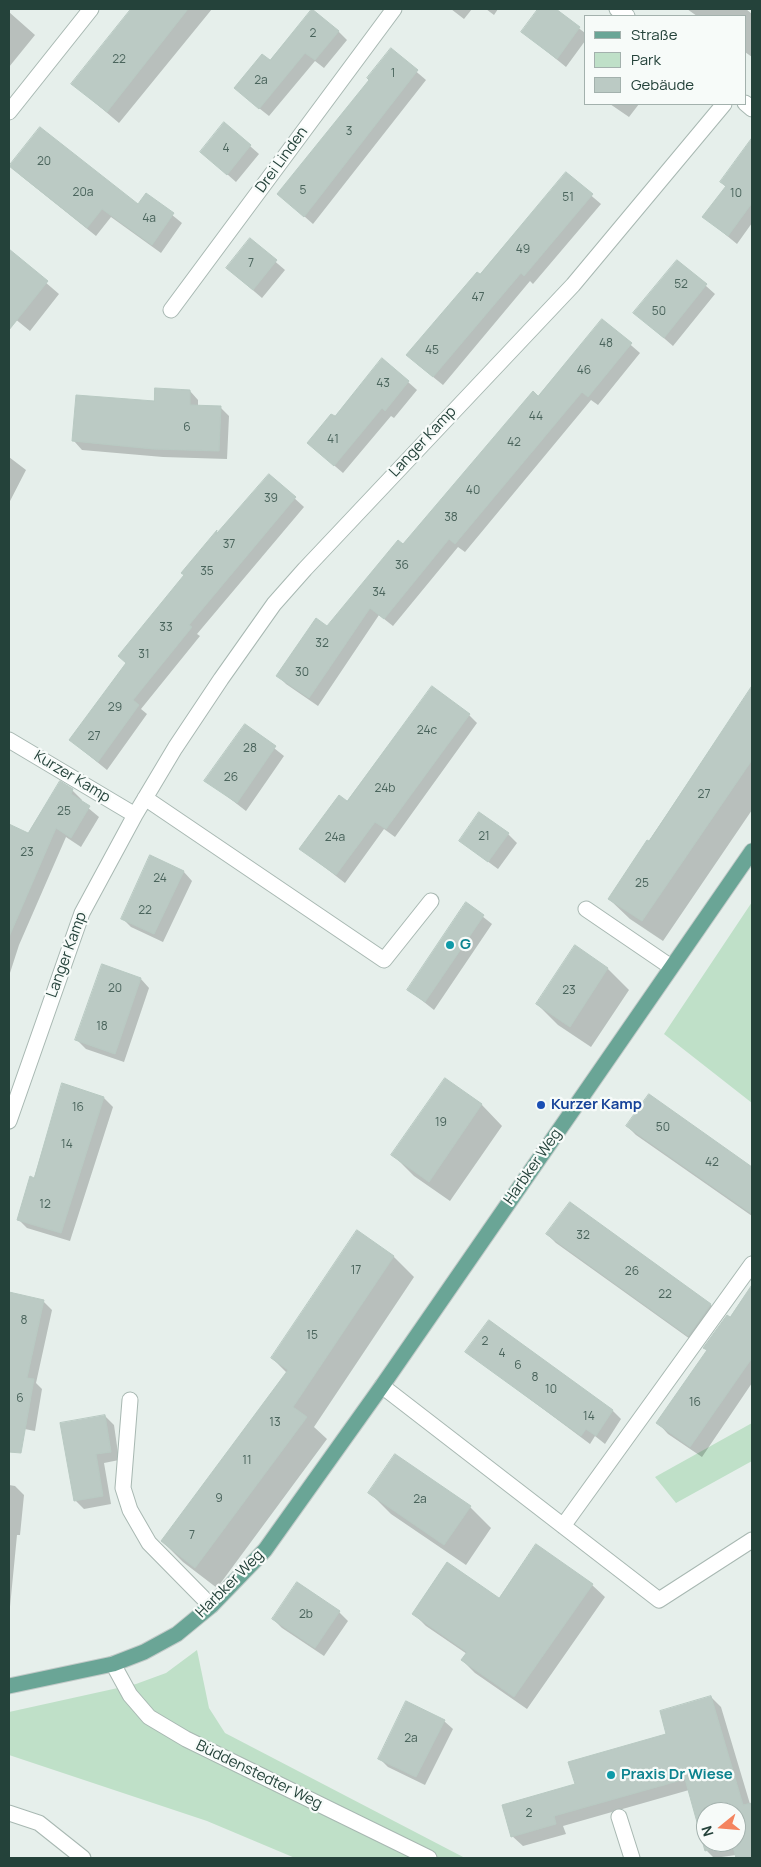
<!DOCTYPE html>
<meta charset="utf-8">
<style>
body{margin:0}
#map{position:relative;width:761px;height:1867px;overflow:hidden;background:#e6efeb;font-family:Manrope,sans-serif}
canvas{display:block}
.frame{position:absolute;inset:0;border:10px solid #24423a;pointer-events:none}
.legend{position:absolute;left:584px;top:15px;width:162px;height:90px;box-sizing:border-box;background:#f7fbf9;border:1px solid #a3b1ad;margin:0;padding:6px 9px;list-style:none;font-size:15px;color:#24423a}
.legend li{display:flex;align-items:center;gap:10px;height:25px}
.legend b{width:25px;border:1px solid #a3b1ad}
.north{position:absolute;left:696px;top:1802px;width:50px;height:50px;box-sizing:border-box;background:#f7fbf9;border:1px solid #a3b1ad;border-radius:50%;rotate:253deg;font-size:14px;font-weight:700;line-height:20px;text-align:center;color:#24423a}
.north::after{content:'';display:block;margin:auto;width:18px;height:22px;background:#f4845f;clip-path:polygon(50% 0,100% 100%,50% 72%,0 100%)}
</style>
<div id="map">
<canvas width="761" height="1867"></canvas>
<div class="frame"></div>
<ul class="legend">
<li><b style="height:6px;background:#6aa596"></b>Straße</li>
<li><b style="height:14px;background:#bfe0c8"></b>Park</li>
<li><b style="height:14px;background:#bbcac4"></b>Gebäude</li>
</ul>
<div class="north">N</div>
</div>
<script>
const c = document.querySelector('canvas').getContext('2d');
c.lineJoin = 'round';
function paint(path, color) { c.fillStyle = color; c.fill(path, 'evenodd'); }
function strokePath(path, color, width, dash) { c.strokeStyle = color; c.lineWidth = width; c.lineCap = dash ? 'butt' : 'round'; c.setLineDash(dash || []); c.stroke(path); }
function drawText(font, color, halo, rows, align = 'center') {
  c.font = font + ' Manrope,sans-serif'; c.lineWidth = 4.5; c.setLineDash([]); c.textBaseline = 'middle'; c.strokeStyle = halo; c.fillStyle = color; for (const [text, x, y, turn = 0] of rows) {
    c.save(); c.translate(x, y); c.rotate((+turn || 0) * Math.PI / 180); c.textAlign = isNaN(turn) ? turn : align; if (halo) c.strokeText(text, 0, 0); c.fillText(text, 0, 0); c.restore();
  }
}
paint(new Path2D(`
 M752,902V1103L664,1034Z
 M752,1423V1461L676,1503L655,1477Z
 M197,1650L209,1708L225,1733L465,1858H295L207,1821L9,1755V1712L136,1684L166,1673Z`), '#bfe0c8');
paint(new Path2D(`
 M134,9H212L119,123L73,84Z
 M451,9H472L464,19Z
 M486,9H498L494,15Z
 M540,9H554L585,33V41L566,67L523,32Z
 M687,9H746L752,14V57L745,52V16H697Z
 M9,12L35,35L9,67Z
 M338,31L347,40L324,68L315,61L269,116L245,97L270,62Z
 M391,50L426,80L313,224L279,194L371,80Z
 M610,104H639L629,117Z
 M225,124L259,154L236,182L202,152Z
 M743,152L752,159V223L737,244L704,217L726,187L721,182Z
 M566,174L601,204L533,284L530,281L443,385L417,364L480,276Z
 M20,175L138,206L146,194L182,223L161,253L111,217L96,236Z
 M250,240L285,270L262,298L227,268Z
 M9,251L59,294L30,331L9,314Z
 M678,261L715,294L673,346L635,313Z
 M602,320L640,353L598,405L591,400L465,552L458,547L393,626L379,615L318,706L286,684L278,676L327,627L539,397Z
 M408,382L417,390L394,418L391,416L343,473L308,443L335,418Z
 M190,391L198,400V407H220L229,416L227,459L163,457L82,450L74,441L156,402Z
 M9,457L26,470L9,503Z
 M269,475L304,507L197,634L200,636L141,709L147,714L107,770L70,740L127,664L185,575L183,573L217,532L219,534Z
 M752,690V810L663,941L630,919L609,899Z
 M469,715L477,723L395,837L384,829L345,883L301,849L347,803Z
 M245,725L284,756L246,811L206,780Z
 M72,790L82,800L81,802L99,817L81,847L66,837L19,945L9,976V839L14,828L29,834Z
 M508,834L517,843L498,869L460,841Z
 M151,856L184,872L192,881L163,942L131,927L122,918Z
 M467,904L492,924L434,1010L409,990Z
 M575,947L608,969L629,990L591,1047L558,1025L537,1004Z
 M102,966L141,979L149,988L124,1062L86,1049L77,1040Z
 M445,1080L482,1105L502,1126L450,1201L414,1176L393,1155Z
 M63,1085L104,1098L113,1107L70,1241L27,1228L18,1219L35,1179Z
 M650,1096L752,1168V1216L636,1135L627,1126Z
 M570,1203L711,1305L719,1314L697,1344L556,1243L547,1234Z
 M393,1256L414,1277L314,1427L327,1439L217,1588L183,1562L162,1541L287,1373L272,1358Z
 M752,1287V1383L702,1457L668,1434L658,1423Z
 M9,1294L43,1301L52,1310L36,1383L42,1389L35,1431L9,1426Z
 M467,1352L613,1411L621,1419L605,1444L595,1436L590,1444Z
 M105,1416L114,1425L119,1460L104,1463L111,1504L84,1509L75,1500Z
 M9,1485L15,1486L24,1495L20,1535H17L9,1617Z
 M370,1493L470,1507L491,1528L466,1565L391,1514Z
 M297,1584L339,1612L348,1621L324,1656L282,1628L273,1619Z
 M592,1585L605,1597L527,1709L475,1673L462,1660L467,1654L426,1626L414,1614Z
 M711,1697L721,1707L750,1804H752V1858H737L736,1855L714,1858L706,1850L689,1790L563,1826L566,1834L523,1846L512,1836L576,1785L668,1735ZM706,1812H736V1842H706Z
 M444,1721L453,1729L425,1785L388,1767L379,1758Z`), '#0003');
const building = new Path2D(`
 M131,9H188L107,112L71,84Z
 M312,9L339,31L315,60L305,53L259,109L234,88L262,54L270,60Z
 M538,9H556L580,27L557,59L521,32Z
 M391,48L418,70L304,217L277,194L369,80L367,78Z
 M224,122L251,145L227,175L200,152Z
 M40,127L138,204L146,193L174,213L152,245L102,209L87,228L9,166Z
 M752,138V203L728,236L702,217L726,186L720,182Z
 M566,172L593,194L524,276L521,273L433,377L406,355L477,272L480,274Z
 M250,238L277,260L253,290L226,268Z
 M9,249L48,281L9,330Z
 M677,260L707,284L664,338L633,313Z
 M602,319L632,343L588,397L582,392L455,544L449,539L384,619L370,608L309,698L276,676L316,618L327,626L398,540L403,544L533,391L538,396Z
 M382,358L409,381L385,411L382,408L334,466L307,443L331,414L335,416Z
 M155,388L190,390V405L221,406L219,451L153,449L72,441L76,395L154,401Z
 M269,474L296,497L189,625L192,627L133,700L139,705L98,762L69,740L126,663L118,656L184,575L181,573L217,530L216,534Z
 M432,686L470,714L386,829L375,822L336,875L299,849L339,795L347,801Z
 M752,686V760L642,921L608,899L647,840L649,841Z
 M245,724L276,746L237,803L204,781Z
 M60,781L73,789L71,794L90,806L71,838L56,828L9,937V824L28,833Z
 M479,812L509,833L488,862L459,841Z
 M150,855L184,871L154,934L121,919Z
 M466,902L484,915L425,1002L407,990Z
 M575,945L608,968L570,1027L536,1004Z
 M102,964L141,978L115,1054L75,1040Z
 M445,1078L482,1104L429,1182L391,1155Z
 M62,1083L104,1097L61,1233L17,1220L30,1176L34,1178Z
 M649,1094L752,1167V1214L626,1126Z
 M570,1202L711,1304L688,1336L546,1234Z
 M357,1230L394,1256L293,1407L307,1417L195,1568L161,1541L288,1370L271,1358Z
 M752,1285V1358L690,1447L656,1423L707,1350L703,1348L727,1315L730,1317Z
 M9,1292L44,1300L27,1378L34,1379L21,1453L9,1452Z
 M489,1320L613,1410L596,1436L586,1429L581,1436L465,1352Z
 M105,1415L111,1452L96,1454L103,1496L74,1501L60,1423Z
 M395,1454L471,1506L444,1545L368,1493Z
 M536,1544L593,1584L514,1697L461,1660L467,1652L412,1614L447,1562L499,1598Z
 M297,1582L340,1611L315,1648L272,1619Z
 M711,1696L743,1805L752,1803V1858H736L732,1843L705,1851L685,1779L554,1816L556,1824L511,1837L502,1805L575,1784L568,1762L666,1734L660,1711ZM706,1812H736V1842H706Z
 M406,1701L445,1720L416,1777L378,1759Z`);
paint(building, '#bbcac4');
strokePath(building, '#b8c9c2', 1);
const minor = new Path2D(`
 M617,9L627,16
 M745,103L752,109
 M9,112L91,9
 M171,310L394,9
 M9,740L135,815
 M145,798L384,960L431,901
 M586,909L671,967
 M9,1121L82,913L135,815L175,748L221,679L274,604L305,569L573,285L724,104
 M382,1386L659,1600L752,1540
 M130,1400L123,1488L130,1510L149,1543L211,1606
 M563,1526L752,1264
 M113,1664L130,1695L149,1717L186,1739L429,1858
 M9,1813L39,1823L83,1858
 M619,1817L632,1858`);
const major = new Path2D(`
 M9,1686L113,1664L144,1652L177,1634L211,1606L265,1550L382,1386L752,851`);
strokePath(minor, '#a8b8b2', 17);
strokePath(major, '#c2cac8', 17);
strokePath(minor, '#fff', 15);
strokePath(major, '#6aa596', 15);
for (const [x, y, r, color] of [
 [450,945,5,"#0f9aa8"],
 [541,1105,5,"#1a4fb4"],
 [611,1775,5,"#0f9aa8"]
]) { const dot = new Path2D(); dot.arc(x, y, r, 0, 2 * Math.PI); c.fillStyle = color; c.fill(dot); strokePath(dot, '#f7fbf9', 2); }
drawText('12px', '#4a645c', null, [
 ["2",313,34],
 ["22",119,60],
 ["1",393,74],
 ["2a",261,81],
 ["3",349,132],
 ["4",226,149],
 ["20",44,162],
 ["5",303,191],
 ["20a",83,193],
 ["10",736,194],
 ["51",568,198],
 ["4a",149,219],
 ["49",523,250],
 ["7",251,264],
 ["52",681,285],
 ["47",478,298],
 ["50",659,312],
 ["48",606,344],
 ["45",432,351],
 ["46",584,371],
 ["43",383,384],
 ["44",536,417],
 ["6",187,428],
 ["41",333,440],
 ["42",514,443],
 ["40",473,491],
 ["39",271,499],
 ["38",451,518],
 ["37",229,545],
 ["36",402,566],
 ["35",207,572],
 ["34",379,593],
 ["33",166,628],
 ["32",322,644],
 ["31",144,655],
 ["30",302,673],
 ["29",115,708],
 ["24c",427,731],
 ["27",94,737],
 ["28",250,749],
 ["26",231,778],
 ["24b",385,789],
 ["27",704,795],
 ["25",64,812],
 ["21",484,837],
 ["24a",335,838],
 ["23",27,853],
 ["24",160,879],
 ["25",642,884],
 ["22",145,911],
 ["20",115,989],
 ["23",569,991],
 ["18",102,1027],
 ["16",78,1108],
 ["19",441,1123],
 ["50",663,1128],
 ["14",67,1145],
 ["42",712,1163],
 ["12",45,1205],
 ["32",583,1236],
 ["17",356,1271],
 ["26",632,1272],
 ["22",665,1295],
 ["8",24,1321],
 ["15",312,1336],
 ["2",485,1342],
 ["4",502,1354],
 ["6",518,1366],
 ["8",535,1378],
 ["10",551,1390],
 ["6",20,1399],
 ["16",695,1403],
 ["14",589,1417],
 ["13",275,1423],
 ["11",247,1461],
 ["9",219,1499],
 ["2a",420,1500],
 ["7",192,1536],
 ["2b",306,1615],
 ["2a",411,1739],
 ["2",529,1814]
]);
drawText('15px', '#24423a', '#f7fbf9', [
 ["Drei Linden",282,160,-54],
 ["Langer Kamp",423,442,-47],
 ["Kurzer Kamp",72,777,31],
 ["Langer Kamp",67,955,-70],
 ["Harbker Weg",533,1167,-55],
 ["Harbker Weg",230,1584,-45],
 ["Büddenstedter Weg",259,1775,26]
]);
drawText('bold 15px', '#0d838f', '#f7fbf9', [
 ["G",460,945],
 ["Praxis Dr Wiese",621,1775]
], 'left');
drawText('bold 15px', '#164399', '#f7fbf9', [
 ["Kurzer Kamp",551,1105]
], 'left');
</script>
